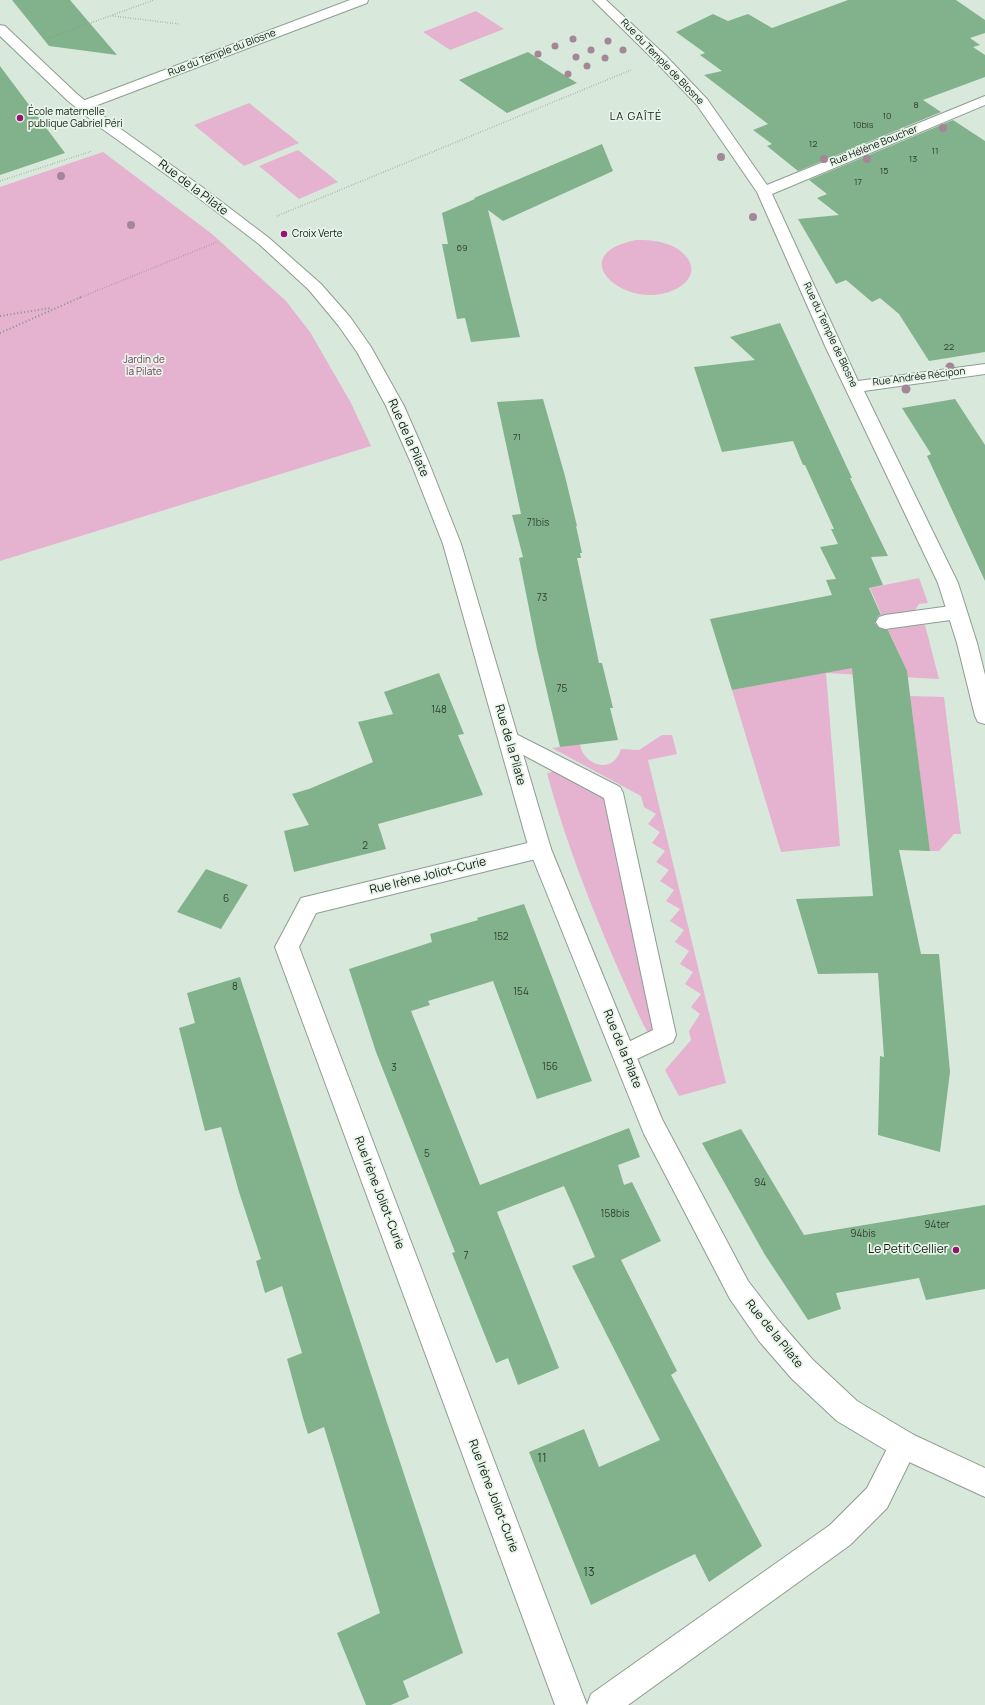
<!DOCTYPE html>
<meta charset="utf-8">
<style>
body{margin:0}
canvas{display:block;background:#d8e8db}
</style>
<canvas width="985" height="1705"></canvas>
<script>
const c = document.querySelector('canvas').getContext('2d');
c.lineJoin = 'round';
function paint(path, color) { c.fillStyle = color; c.fill(path, 'evenodd'); }
function strokePath(path, color, width, dash) { c.strokeStyle = color; c.lineWidth = width; c.lineCap = dash ? 'butt' : 'round'; c.setLineDash(dash || []); c.stroke(path); }
function drawText(font, color, halo, rows, align = 'center') {
  c.font = font + ' Manrope,sans-serif'; c.lineWidth = 3.5; c.setLineDash([]); c.textBaseline = 'middle'; c.strokeStyle = halo; c.fillStyle = color; for (const [text, x, y, turn = 0] of rows) {
    c.save(); c.translate(x, y); c.rotate((+turn || 0) * Math.PI / 180); c.textAlign = isNaN(turn) ? turn : align; if (halo) c.strokeText(text, 0, 0); c.fillText(text, 0, 0); c.restore();
  }
}
paint(new Path2D(`
 M476,11L504,29L450,50L423,32Z
 M249,103L299,143L244,166L194,125Z
 M298,150L338,182L299,199L259,166Z
 M103,152L212,234L286,301L310,332L351,403L371,446L0,561V187Z
 M636,240C655,240 676,242 688,259C691,263 692,269 691,273C688,282 682,286 674,290C626,312 561,255 636,240Z
 M919,578L928,603L919,604L915,610L882,616L870,588Z
 M917,623L925,625L939,679L826,673L840,846L781,852L732,690L901,658L887,627Z
 M910,696L944,697L961,834H954L939,851H930Z
 M662,735H672L677,754L648,760L726,1083L679,1096L665,1070L691,1040L689,1031L700,1014L691,1007L701,994L685,984L693,972L680,964L689,951L675,942L684,930L670,921L680,909L666,901L674,890L660,881L669,870L656,862L665,851L652,843L660,832L648,824L656,814L644,807L641,796L552,748L580,744C583,765 613,776 621,749L639,750Z
 M557,771L603,796L652,1024V1030L650,1032L647,1031L643,1024C606,943 570,859 547,773Z`), '#e5b3cf');
paint(new Path2D(`
 M12,0H70L117,55L49,46Z
 M848,0H956L985,20V33L970,38L980,45L973,47L985,55V77L923,100L941,112L798,171L767,146L772,144L753,130L768,124L704,75L722,71L700,55L705,53L676,32L713,14L728,21L748,14L772,28Z
 M528,52L577,83L507,113L459,80Z
 M0,66L65,153L0,175Z
 M953,120L985,141V352L929,361L899,314L880,298L872,302L846,280L836,284L798,219L839,215L817,198L827,194L809,180Z
 M602,144L613,171L503,221L488,210L520,337L471,342L465,318L457,319L442,244H448L442,213L475,199L474,198Z
 M780,323L852,478H850L888,556L871,557L883,585L869,588L881,615L878,616L875,623L879,628L888,630L907,671L930,851L899,850L921,954H939L950,1072L940,1152L878,1135L880,1056L884,1057L878,973L818,974L796,899L873,896L852,668L732,690L710,619L832,595L826,580L836,579L820,547L838,544L831,529H834L805,465H803L793,441L722,452L694,367L755,360L730,337Z
 M543,399L565,476L577,526H576L582,553H580L581,558H577L599,663H602L613,708H610L618,740L560,747L537,649L519,558L523,557L512,515L521,514L497,402Z
 M955,399L985,445V581L927,456L931,454L902,408Z
 M439,673L464,734L458,735L483,795L378,824L386,849L294,872L284,831L309,825L292,794L309,789L373,762L358,722L393,714L384,692Z
 M206,869L248,885L221,929L177,912Z
 M524,904L592,1081L537,1099L493,981L428,1001L430,1005L411,1011L480,1185L629,1128L640,1157L618,1165L624,1185L632,1182L661,1241L621,1260L677,1371L671,1375L762,1546L709,1582L695,1554L591,1605L529,1452L584,1429L599,1467L660,1440L572,1266L595,1257L564,1186L497,1212L559,1368L518,1385L508,1358L496,1363L452,1253L455,1252L376,1052L349,969L432,942L430,934L478,920L477,918Z
 M240,977L463,1653L403,1681L409,1697L391,1705H366L337,1633L380,1613L324,1427L308,1434L303,1418L287,1359L302,1353L282,1286L265,1293L256,1261L261,1259L239,1192L221,1127L205,1131L179,1028L195,1023L187,993Z
 M741,1129L804,1235L985,1205V1289L926,1300L919,1278L836,1293L841,1309L808,1320L765,1255L702,1143Z`), '#82b28c');
const lane = new Path2D(`
 M958,605L964,607L967,612L964,617L958,619L885,629L879,627L876,622L879,617L885,615Z
 M508,730L620,787L623,793L676,1035L673,1042L624,1065L616,1062L613,1055L616,1048L653,1030L604,798L501,743L499,738L501,733Z`);
const street = new Path2D(`
 M350,0H368L367,3L87,109L82,110L77,109L75,106L77,103Z
 M593,0H606L665,55L707,99L767,185L985,96V105L772,194L858,381L985,364V374L864,391L958,583L977,643L985,675V724L978,722L975,716L957,643L938,583L826,348L757,192L697,105L655,61Z
 M540,840L548,842L551,849L548,856L540,858L316,913L299,947L587,1705L591,1694L830,1525L867,1488L894,1435L904,1431L914,1435L918,1445L887,1508L850,1545L628,1705H555L275,947L301,898Z`);
const secondary = new Path2D(`
 M0,25L5,26L77,94L111,122L202,187L269,238L321,284L350,317L371,347L404,406L429,463L461,544L551,849L662,1119L748,1281L779,1321L812,1359L857,1401L914,1435L985,1468V1497L894,1455L837,1421L792,1379L759,1341L730,1299L644,1134L529,849L443,544L411,463L386,406L357,352L338,325L309,290L259,244L192,193L101,128L67,100L0,36Z`);
strokePath(lane, '#8e9d91', 2);
strokePath(street, '#8e9d91', 2);
strokePath(secondary, '#8e9d91', 2);
strokePath(new Path2D(`
 M113,16L179,24
 M49,38L154,0
 M0,181L92,151
 M277,216L631,70
 M79,298L217,242`), '#879289', 1.5, [0.5, 2]);
strokePath(new Path2D(`
 M0,316L51,308
 M0,333L81,297`), '#879289', 2, [1, 2.5]);
paint(lane, '#fff');
paint(street, '#fff');
paint(secondary, '#fff');
c.fillStyle = '#a38797';
for (const [x, y, r] of [
 [573,39,3.5],
 [608,41,3.5],
 [555,46,3.5],
 [591,50,3.5],
 [623,50,3.5],
 [538,54,3.5],
 [576,57,3.5],
 [605,58,3.5],
 [587,66,3.5],
 [568,74,3.5],
 [943,128,4],
 [721,157,4],
 [824,159,4],
 [867,159,4],
 [61,176,4],
 [753,217,4],
 [131,225,4],
 [950,367,4.5],
 [906,389,4.5]
]) { c.beginPath(); c.arc(x, y, r, 0, 2 * Math.PI); c.fill(); }
for (const [x, y, r, color] of [
 [20,118,4,"#94146e"],
 [284,234,4,"#94146e"],
 [956,1250,4,"#94146e"]
]) { const dot = new Path2D(); dot.arc(x, y, r, 0, 2 * Math.PI); c.fillStyle = color; c.fill(dot); strokePath(dot, '#e6f5e8', 1.5); }
drawText('9px', '#2f3f32', null, [
 ["8",916,105],
 ["10",887,116],
 ["10bis",863,125],
 ["12",813,144],
 ["11",935,151],
 ["13",913,159],
 ["15",884,171],
 ["17",858,182],
 ["69",462,248],
 ["22",949,347],
 ["71",517,437]
]);
drawText('10px', '#131914', '#e6f5e8', [
 ["Rue du Temple du Blosne",222,53,-21],
 ["Rue du Temple de Blosne",662,62,46],
 ["Rue Hélène Boucher",874,146,-22],
 ["Rue du Temple de Blosne",830,335,65],
 ["Rue Andrée Récipon",919,377,-7]
]);
drawText('10px', '#131914', '#e6f5e8', [
 ["École maternelle",28,112],
 ["publique Gabriel Péri",28,124],
 ["Croix Verte",292,234]
], 'left');
drawText('10px', '#783760', '#e6f5e8', [
 ["Jardin de",144,360],
 ["la Pilate",144,372]
]);
drawText('10px', '#2f3f32', null, [
 ["71bis",538,523],
 ["73",542,598],
 ["75",562,689],
 ["148",439,710],
 ["2",365,846],
 ["6",226,899],
 ["152",501,937],
 ["8",235,987],
 ["154",521,992],
 ["156",550,1067],
 ["3",394,1068],
 ["5",427,1154],
 ["94",760,1183],
 ["158bis",615,1214],
 ["94ter",937,1225],
 ["94bis",863,1234],
 ["7",466,1256]
]);
c.letterSpacing = '1px';
drawText('11px', '#131914', '#e6f5e8', [
 ["LA GAÎTÉ",636,117]
]);
c.letterSpacing = '0px';
drawText('12px', '#131914', '#e6f5e8', [
 ["Rue de la Pilate",193,188,37],
 ["Rue de la Pilate",408,438,66],
 ["Rue de la Pilate",510,745,74],
 ["Rue Irène Joliot-Curie",428,876,-14],
 ["Rue de la Pilate",622,1049,68],
 ["Rue Irène Joliot-Curie",379,1193,69],
 ["Rue de la Pilate",774,1334,51],
 ["Rue Irène Joliot-Curie",493,1496,69]
]);
drawText('12px', '#131914', '#e6f5e8', [
 ["Le Petit Cellier",948,1250]
], 'right');
drawText('12px', '#2f3f32', null, [
 ["11",542,1459],
 ["13",589,1573]
]);
</script>
